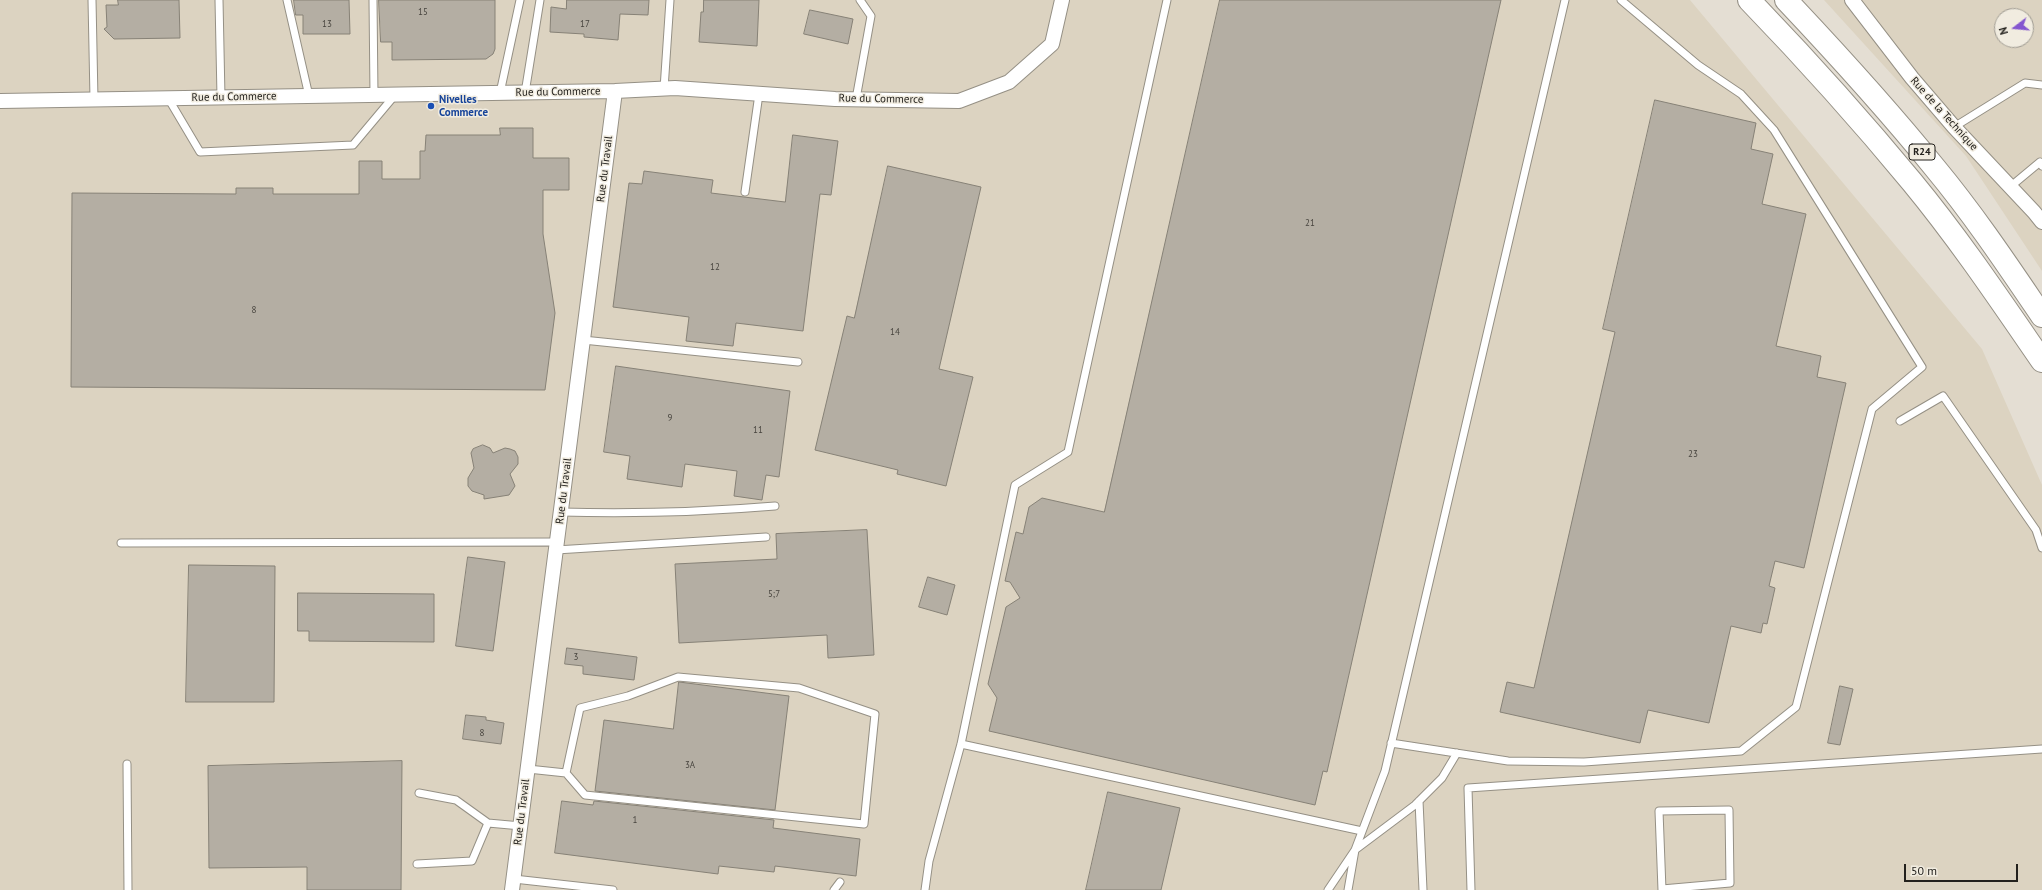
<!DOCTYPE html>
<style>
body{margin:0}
#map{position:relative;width:2042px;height:890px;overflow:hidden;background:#e4ded3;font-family:"PT Sans",sans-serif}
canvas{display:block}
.north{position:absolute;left:1994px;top:8px;width:40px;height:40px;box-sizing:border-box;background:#f1ece0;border:1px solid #9f9b92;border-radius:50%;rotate:254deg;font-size:11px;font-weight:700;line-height:16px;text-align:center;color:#23211d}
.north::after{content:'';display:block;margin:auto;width:14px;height:18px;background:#8456cf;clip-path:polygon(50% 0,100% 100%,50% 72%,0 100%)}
.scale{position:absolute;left:1904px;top:864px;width:114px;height:18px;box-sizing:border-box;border:2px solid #23211d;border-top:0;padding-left:5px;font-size:12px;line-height:14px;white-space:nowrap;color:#23211d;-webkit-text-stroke:3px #f1ece0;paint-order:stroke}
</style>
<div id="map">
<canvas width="2042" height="890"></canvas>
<div class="north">N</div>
<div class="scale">50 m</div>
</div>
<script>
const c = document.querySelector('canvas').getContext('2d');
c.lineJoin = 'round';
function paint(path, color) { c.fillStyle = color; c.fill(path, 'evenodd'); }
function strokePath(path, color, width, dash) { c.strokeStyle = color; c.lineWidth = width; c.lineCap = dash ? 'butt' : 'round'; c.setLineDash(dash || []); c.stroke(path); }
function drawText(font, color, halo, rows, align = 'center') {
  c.font = font + ' "PT Sans",sans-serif'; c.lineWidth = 3; c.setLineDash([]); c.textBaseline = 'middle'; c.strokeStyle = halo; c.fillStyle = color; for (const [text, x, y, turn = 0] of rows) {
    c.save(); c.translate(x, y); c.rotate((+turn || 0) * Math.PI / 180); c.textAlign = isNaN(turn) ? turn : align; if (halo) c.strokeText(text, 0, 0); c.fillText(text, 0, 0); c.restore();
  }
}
paint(new Path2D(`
 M0,0H1690L1982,349L2042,485V890H0Z
 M1824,0H2042V271L1966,156ZM2002,16H2026V40H2002Z`), '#dcd3c1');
const building = new Path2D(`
 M118,0H179L180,38L114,39L104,29L107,27L106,5H118Z
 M294,0H349L350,34H303V15H296Z
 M379,0H495V49L493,54L486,59L392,60V42H381Z
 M567,0H649L648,15L620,14L618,40L584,37V34L550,32L551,7L566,9Z
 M704,0H759L757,46L699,42L701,12H703Z
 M1220,0H1501L1327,772L1323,771L1315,805L989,731L997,698L988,684L1006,607L1020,598L1010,582L1005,581L1016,532L1023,534L1029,507L1042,498L1104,512Z
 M810,10L853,19L848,44L804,34Z
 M1655,100L1756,123L1751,149L1773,154L1762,204L1806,214L1776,346L1821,356L1817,377L1846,383L1804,568L1775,561L1769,586L1775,588L1767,624L1763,623L1761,633L1731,626L1709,723L1648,710L1640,743L1500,712L1507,682L1534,688L1615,332L1603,329Z
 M500,128H533V158H569V190H543V234L555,313L545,390L71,387L72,193L236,194V188H273V194H359V161H382V179H420V151H425L426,135H500Z
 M793,135L838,141L831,195L820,194L803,331L736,323L733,346L686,341L689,317L613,307L629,183L642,184L644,171L713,180L711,193L785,202Z
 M888,166L981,187L939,369L973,377L946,486L897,474L898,470L815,450L847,316L854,318Z
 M616,366L790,391L779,477L766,475L762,500L734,496L737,471L685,464L682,487L627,479L630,456L604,452Z
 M483,445L490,448L493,453L505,448L510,449L515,451L518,457V464L510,474L515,486L509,495L484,499V495L472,491L468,486V478L474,468L471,453L473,449Z
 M867,530L874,655L828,658L827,635L679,643L675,564L777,559L776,534Z
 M468,557L505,562L493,651L456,646Z
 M189,565L275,566L274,702H186Z
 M928,577L955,585L947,615L919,607Z
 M298,593L434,594V642L309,641V631H298Z
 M567,648L637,657L634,680L583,674V666L565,664Z
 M679,682L789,696L775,810L595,791L604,720L673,729Z
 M1840,686L1853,689L1840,745L1828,743Z
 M466,715L486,717V720L504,723L501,744L463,739Z
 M402,761L401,890H307V867L209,868L208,766Z
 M1108,792L1180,808L1161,890H1086Z
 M562,801L593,805L594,801L774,820L773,828L860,839L856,876L775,866L774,872L719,866L718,874L555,853Z`);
paint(building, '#b4aea3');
strokePath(building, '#878277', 1);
const lane = new Path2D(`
 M92,0L94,99
 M219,0L221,97
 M287,0L309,96
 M373,0L374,95
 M664,89L670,0
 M500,93L520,0
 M525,93L540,0
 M168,98L200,152L353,145L395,95
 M856,99L871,16L860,0
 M1954,127L2025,83L2042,85
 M2010,187L2040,162L2042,166
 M745,192L759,94
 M583,340L798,362
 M1900,421L1943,396L2036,530L2042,548
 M561,512C633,514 703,512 775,506
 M121,543L557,542
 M556,550L766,537
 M1391,743L1508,761L1584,762L1741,751L1796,707L1872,409L1922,367L1774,130L1741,94L1698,65L1621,0
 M961,744L1362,831
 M127,764L128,890
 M528,769L566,773L585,795L864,824L875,714L799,688L678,677L628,696L580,708L566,773
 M419,793L456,800L488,823L521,826
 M1419,801L1423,890
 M417,864L472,861L488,823
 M514,879L613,890
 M1662,889L1730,883L1729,810L1659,811L1662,890
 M834,890L840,882
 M925,890L929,861L961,744L1015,485L1068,452L1167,0
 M1328,890L1355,850L1385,771L1565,0
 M1348,890L1355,850L1415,805L1442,778L1457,753
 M1471,890L1468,788L2042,749`);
const street = new Path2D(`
 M1852,0L1912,78L1954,127L2034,212L2042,222
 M0,101L615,91L675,88L835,99L959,101L1009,82L1052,44L1062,0
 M512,890L615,91`);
const highway = new Path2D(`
 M1749,0C1806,59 1860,119 1912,182C1959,239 2000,300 2042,361
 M1786,0C1837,54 1888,110 1935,168C1974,215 2008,266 2042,316`);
strokePath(lane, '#959085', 9);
strokePath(street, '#959085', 16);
strokePath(highway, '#959085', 24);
strokePath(lane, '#fff', 7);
strokePath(street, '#fff', 14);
strokePath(highway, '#fff', 22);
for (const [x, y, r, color] of [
 [431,106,4,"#1a4fb4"]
]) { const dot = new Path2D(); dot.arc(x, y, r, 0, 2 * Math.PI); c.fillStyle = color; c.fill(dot); strokePath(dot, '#f1ece0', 1.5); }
drawText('9px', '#47443e', null, [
 ["15",423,12],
 ["13",327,24],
 ["17",585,24],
 ["21",1310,223],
 ["12",715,267],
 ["8",254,310],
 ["14",895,332],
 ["9",670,418],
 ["11",758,430],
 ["23",1693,454],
 ["5;7",774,594],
 ["3",576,657],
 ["8",482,733],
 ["3A",690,765],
 ["1",635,820]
]);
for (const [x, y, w] of [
 [1922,152,26]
]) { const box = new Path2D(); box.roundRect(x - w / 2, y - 8, w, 16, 3); c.fillStyle = '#f1ece0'; c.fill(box); strokePath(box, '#23211d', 1); }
drawText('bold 10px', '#23211d', null, [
 ["R24",1922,152]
]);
drawText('11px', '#23211d', '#f1ece0', [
 ["Rue du Commerce",558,92,-1],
 ["Rue du Commerce",234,97,-1],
 ["Rue du Commerce",881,99,1],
 ["Rue de la Technique",1944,114,48],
 ["Rue du Travail",605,169,-83],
 ["Rue du Travail",564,491,-83],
 ["Rue du Travail",522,812,-83]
]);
drawText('bold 11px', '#164399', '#f1ece0', [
 ["Nivelles",439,100],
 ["Commerce",439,113]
], 'left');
</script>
